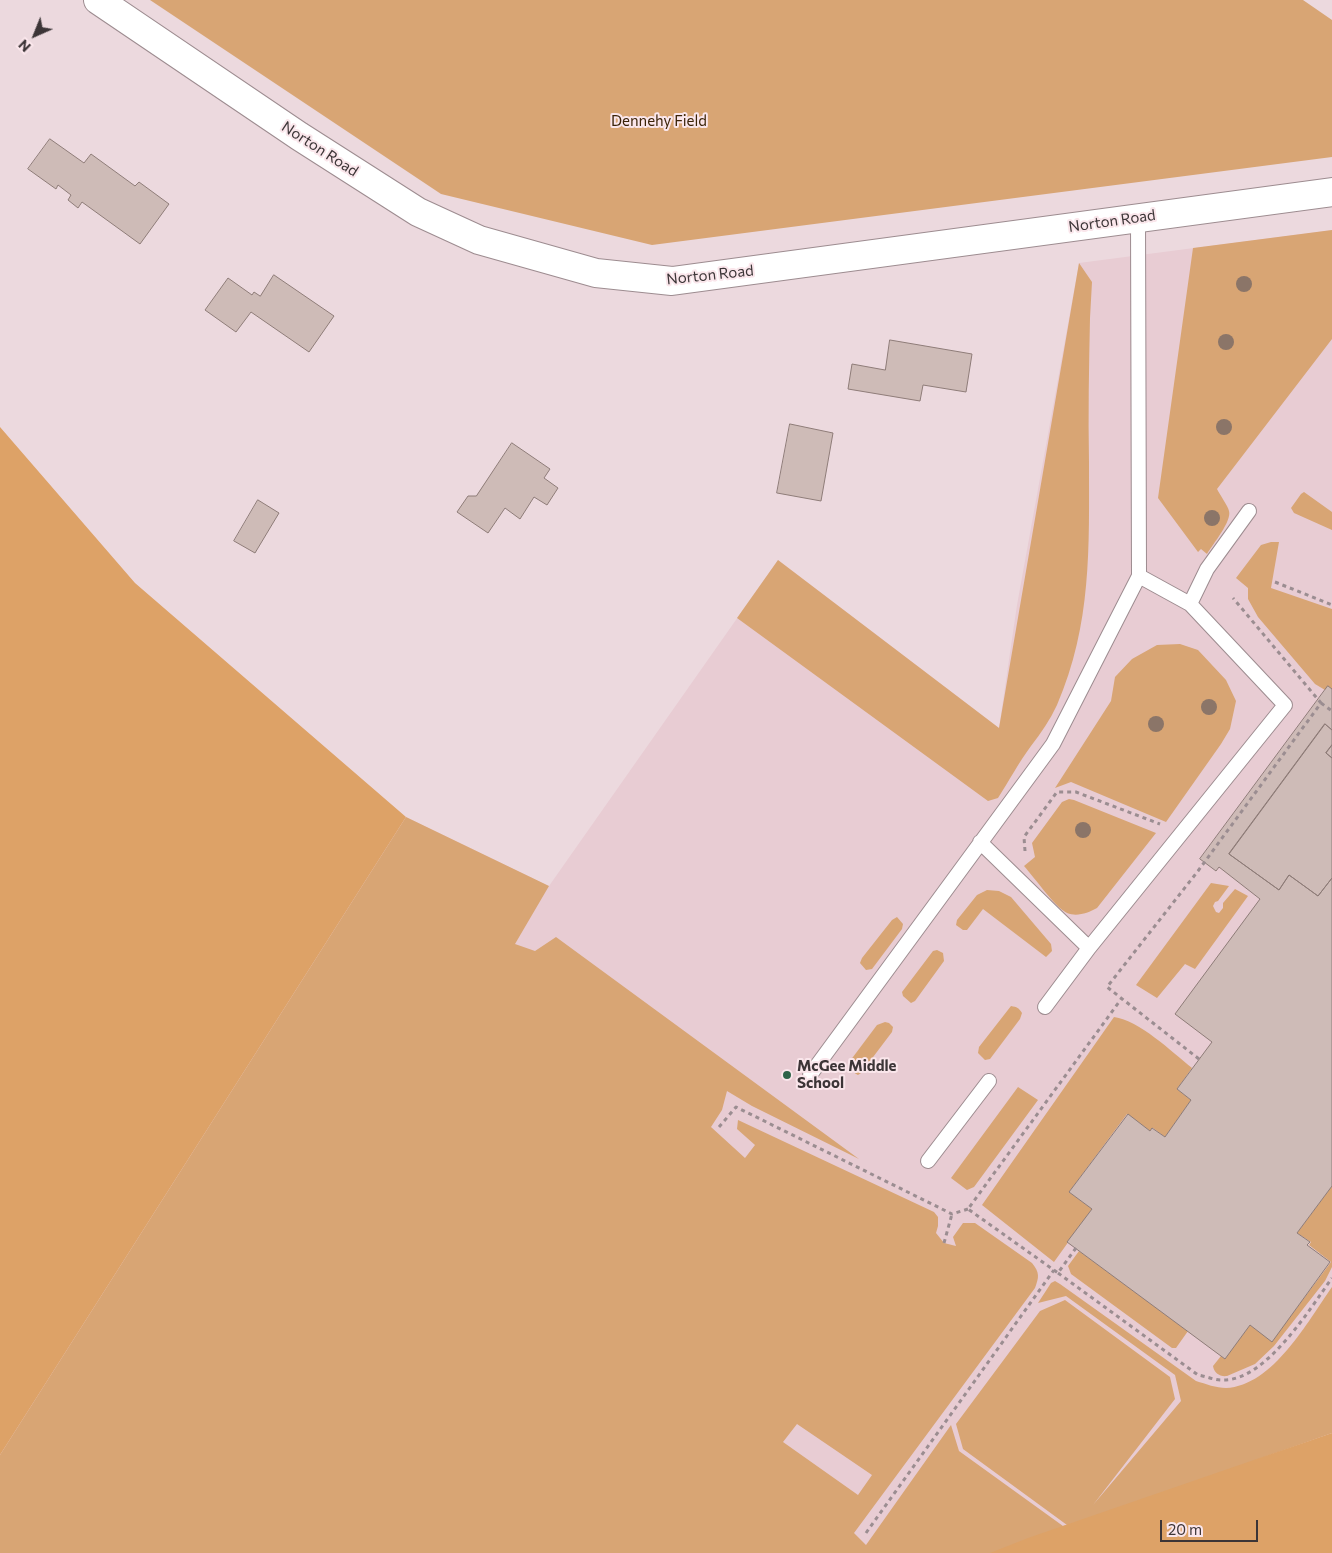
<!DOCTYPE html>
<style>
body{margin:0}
#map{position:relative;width:1332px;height:1553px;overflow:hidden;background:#ecd9de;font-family:Commissioner,sans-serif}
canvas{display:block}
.north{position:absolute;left:10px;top:10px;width:50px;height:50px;-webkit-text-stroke:4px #fae6eb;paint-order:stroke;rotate:224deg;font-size:14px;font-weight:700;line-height:20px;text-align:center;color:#3c3537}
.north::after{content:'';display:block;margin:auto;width:18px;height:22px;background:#3c3537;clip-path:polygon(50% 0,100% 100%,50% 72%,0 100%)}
.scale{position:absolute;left:1160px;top:1520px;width:98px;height:22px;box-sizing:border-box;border:2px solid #3c3537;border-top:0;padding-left:6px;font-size:15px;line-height:18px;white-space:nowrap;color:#3c3537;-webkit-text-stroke:4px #fae6eb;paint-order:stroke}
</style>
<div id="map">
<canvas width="1332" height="1553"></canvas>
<div class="north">N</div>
<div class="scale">20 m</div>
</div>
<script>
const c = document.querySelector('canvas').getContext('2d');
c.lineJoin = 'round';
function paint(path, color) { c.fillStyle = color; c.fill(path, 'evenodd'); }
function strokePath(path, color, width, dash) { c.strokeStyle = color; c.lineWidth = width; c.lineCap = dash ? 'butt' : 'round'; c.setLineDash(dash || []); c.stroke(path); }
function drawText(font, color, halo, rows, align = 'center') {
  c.font = font + ' Commissioner,sans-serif'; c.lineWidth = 4; c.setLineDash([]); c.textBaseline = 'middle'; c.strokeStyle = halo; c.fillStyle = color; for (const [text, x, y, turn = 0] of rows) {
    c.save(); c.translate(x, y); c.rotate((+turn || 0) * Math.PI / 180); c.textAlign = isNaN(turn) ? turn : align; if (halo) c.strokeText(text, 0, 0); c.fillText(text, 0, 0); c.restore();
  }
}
paint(new Path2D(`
 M1332,230V1433L990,1553H0V1455L406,817L549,886L778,560L999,728L1017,605L1079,263Z`), '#e8ccd3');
paint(new Path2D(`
 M150,0H1303L1332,20V157L652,245L441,194Z
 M1332,230V339L1217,489C1220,495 1228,506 1229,511C1232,521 1213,544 1207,554L1201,549L1198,552L1158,498L1193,248Z
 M1079,263L1092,282L1090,318C1089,366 1088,414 1089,462C1089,547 1092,624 1057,705C1050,720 1041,733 1031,746C1019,762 1009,781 998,798L988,801L737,618L778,560L999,728Z
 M1304,492L1332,512V530L1294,513L1291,508L1301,494Z
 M1271,542H1279L1271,588L1332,609V689L1325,690L1315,684L1258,617L1248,599V588L1236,578L1261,545Z
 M1180,644L1198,650L1226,680L1236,701L1230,729L1221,744L1166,822L1071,782L1055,788L1111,701L1115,677L1132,659L1157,645Z
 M1069,799L1074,800L1156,833L1097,908C1088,913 1077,917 1067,913C1055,907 1034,877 1024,866L1035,857L1032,843L1062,802Z
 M406,817L549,886L515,944L535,951L556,937L859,1159L752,1106L727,1091L722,1110L711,1127L745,1158L755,1145L737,1129L738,1120L934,1212L938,1217V1226L936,1233L944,1243L956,1246L953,1237L963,1223H975L1032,1263C1040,1273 1039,1277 1035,1288L854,1533L866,1545L951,1425L959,1451L1063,1526L1067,1525L963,1449L956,1424L1040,1311L1065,1300L1170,1377L1175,1399L1093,1505L1181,1401L1175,1375L1066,1296L1038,1303L1051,1283L1055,1281L1060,1284L1196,1381C1206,1384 1216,1388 1226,1388C1273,1386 1308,1321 1332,1287V1433L994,1553H0V1455ZM797,1424L872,1475L858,1495L783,1442Z
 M1211,883L1229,886L1218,901L1215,902L1213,906L1216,912L1219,913L1223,908V903L1235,889L1248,896L1195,969L1185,964L1157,998L1136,985Z
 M987,890L999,891L1011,897L1051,944L1052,951L1046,957L983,909L967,930H963L956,925L957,920L977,895Z
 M897,917L903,924L902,929L872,969L866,970L860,963L862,958L892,920Z
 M937,950L943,953L944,961L915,1001L911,1003L903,996L902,992L933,951Z
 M1011,1006C1017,1007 1019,1008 1022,1013L1020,1019L990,1059L985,1060L978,1053L979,1047Z
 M1114,1017C1139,1020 1172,1052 1192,1068L1177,1089L1191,1100L1165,1137L1153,1128L1150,1131L1127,1114L1069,1192L1092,1209L1054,1262L982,1205Z
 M885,1022L889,1023L893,1027L892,1032L861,1073L858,1075C851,1072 852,1068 850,1061L877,1025Z
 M1018,1087L1038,1100L974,1187L967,1190L951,1178Z
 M1332,1186V1267L1325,1281L1274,1346L1255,1364L1227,1376C1220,1377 1214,1373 1213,1366L1221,1356L1225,1358L1250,1325L1272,1341L1331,1262L1309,1245L1311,1242L1297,1233Z
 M1079,1251L1188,1331L1176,1348H1172L1071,1274L1068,1266Z`), '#d8a574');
paint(new Path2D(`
 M0,427L135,583L406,817L0,1455Z
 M1332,1433V1553H990L1028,1538Z`), '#dda267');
const building = new Path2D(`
 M50,139L84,163L91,154L135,186L139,182L169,204L140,244L82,202L78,208L68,200L71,195L58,185L56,189L28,169Z
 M274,275L334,316L309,352L251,312L236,332L205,310L228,278L252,295L254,292L260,296Z
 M890,340L972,354L966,392L923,385L920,401L848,389L852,364L885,370Z
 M790,424L833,433L821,501L777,493Z
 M512,443L550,469L544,478L558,488L547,505L534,497L520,519L505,508L488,533L457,512L468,496H476Z
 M258,500L279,513L255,553L234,541Z
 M1328,686L1332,689V730L1325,724L1229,854L1279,890L1289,875L1318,896L1332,878V1186L1297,1233L1310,1242L1307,1245L1330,1262L1272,1342L1250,1325L1225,1359L1067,1242L1092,1209L1069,1192L1128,1114L1150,1131L1152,1128L1165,1137L1191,1100L1177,1089L1212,1042L1175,1014L1260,899L1219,867L1216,871L1200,859Z
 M1325,724L1332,730V745L1326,753L1332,758V878L1318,896L1289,875L1279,890L1229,854Z
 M1332,745V758L1326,753Z`);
paint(building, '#cebbb7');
strokePath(building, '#8e7c78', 1);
const lane = new Path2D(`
 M1190,604L1207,569L1249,511
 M980,842L1089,948L1045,1007
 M1089,948L1285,705L1190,604L1139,576
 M810,1075L1053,744L1139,576L1138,218
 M928,1161L989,1081`);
const secondary = new Path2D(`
 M98,0L299,136L418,212L479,240L596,273L672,281L1332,192`);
strokePath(lane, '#9d8c90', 16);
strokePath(secondary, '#9d8c90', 30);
strokePath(new Path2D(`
 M1275,582L1332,605
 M1321,703L1332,711
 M1025,851L1024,837L1057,792H1076L1160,824
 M1199,1059L1107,987L1198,871L1321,703L1233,598
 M719,1127L736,1107L952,1214L968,1209
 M944,1243L952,1214
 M1076,1248L1058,1273L968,1209L1122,998
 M1058,1273L1198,1375C1206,1376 1216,1381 1224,1380C1266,1380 1310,1309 1332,1278
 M866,1533L1054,1270`), '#9b8d91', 3, [4, 4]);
strokePath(lane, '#fff', 14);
strokePath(secondary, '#fff', 28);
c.fillStyle = '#8b7568';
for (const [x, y] of [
 [1244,284],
 [1226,342],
 [1224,427],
 [1212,518],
 [1209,707],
 [1156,724],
 [1083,830]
]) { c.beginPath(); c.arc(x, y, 8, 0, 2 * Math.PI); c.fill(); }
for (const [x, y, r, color] of [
 [787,1075,5,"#2e6348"]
]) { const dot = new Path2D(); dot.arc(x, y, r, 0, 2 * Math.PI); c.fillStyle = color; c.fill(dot); strokePath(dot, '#fae6eb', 2); }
drawText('15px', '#3b2308', '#fae6eb', [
 ["Dennehy Field",659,121]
]);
drawText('15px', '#3c3537', '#fae6eb', [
 ["Norton Road",320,149,33],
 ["Norton Road",1112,221,-8],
 ["Norton Road",710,275,-6]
]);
drawText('bold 15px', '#3c3537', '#fae6eb', [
 ["McGee Middle",797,1066],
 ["School",797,1083]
], 'left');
</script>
